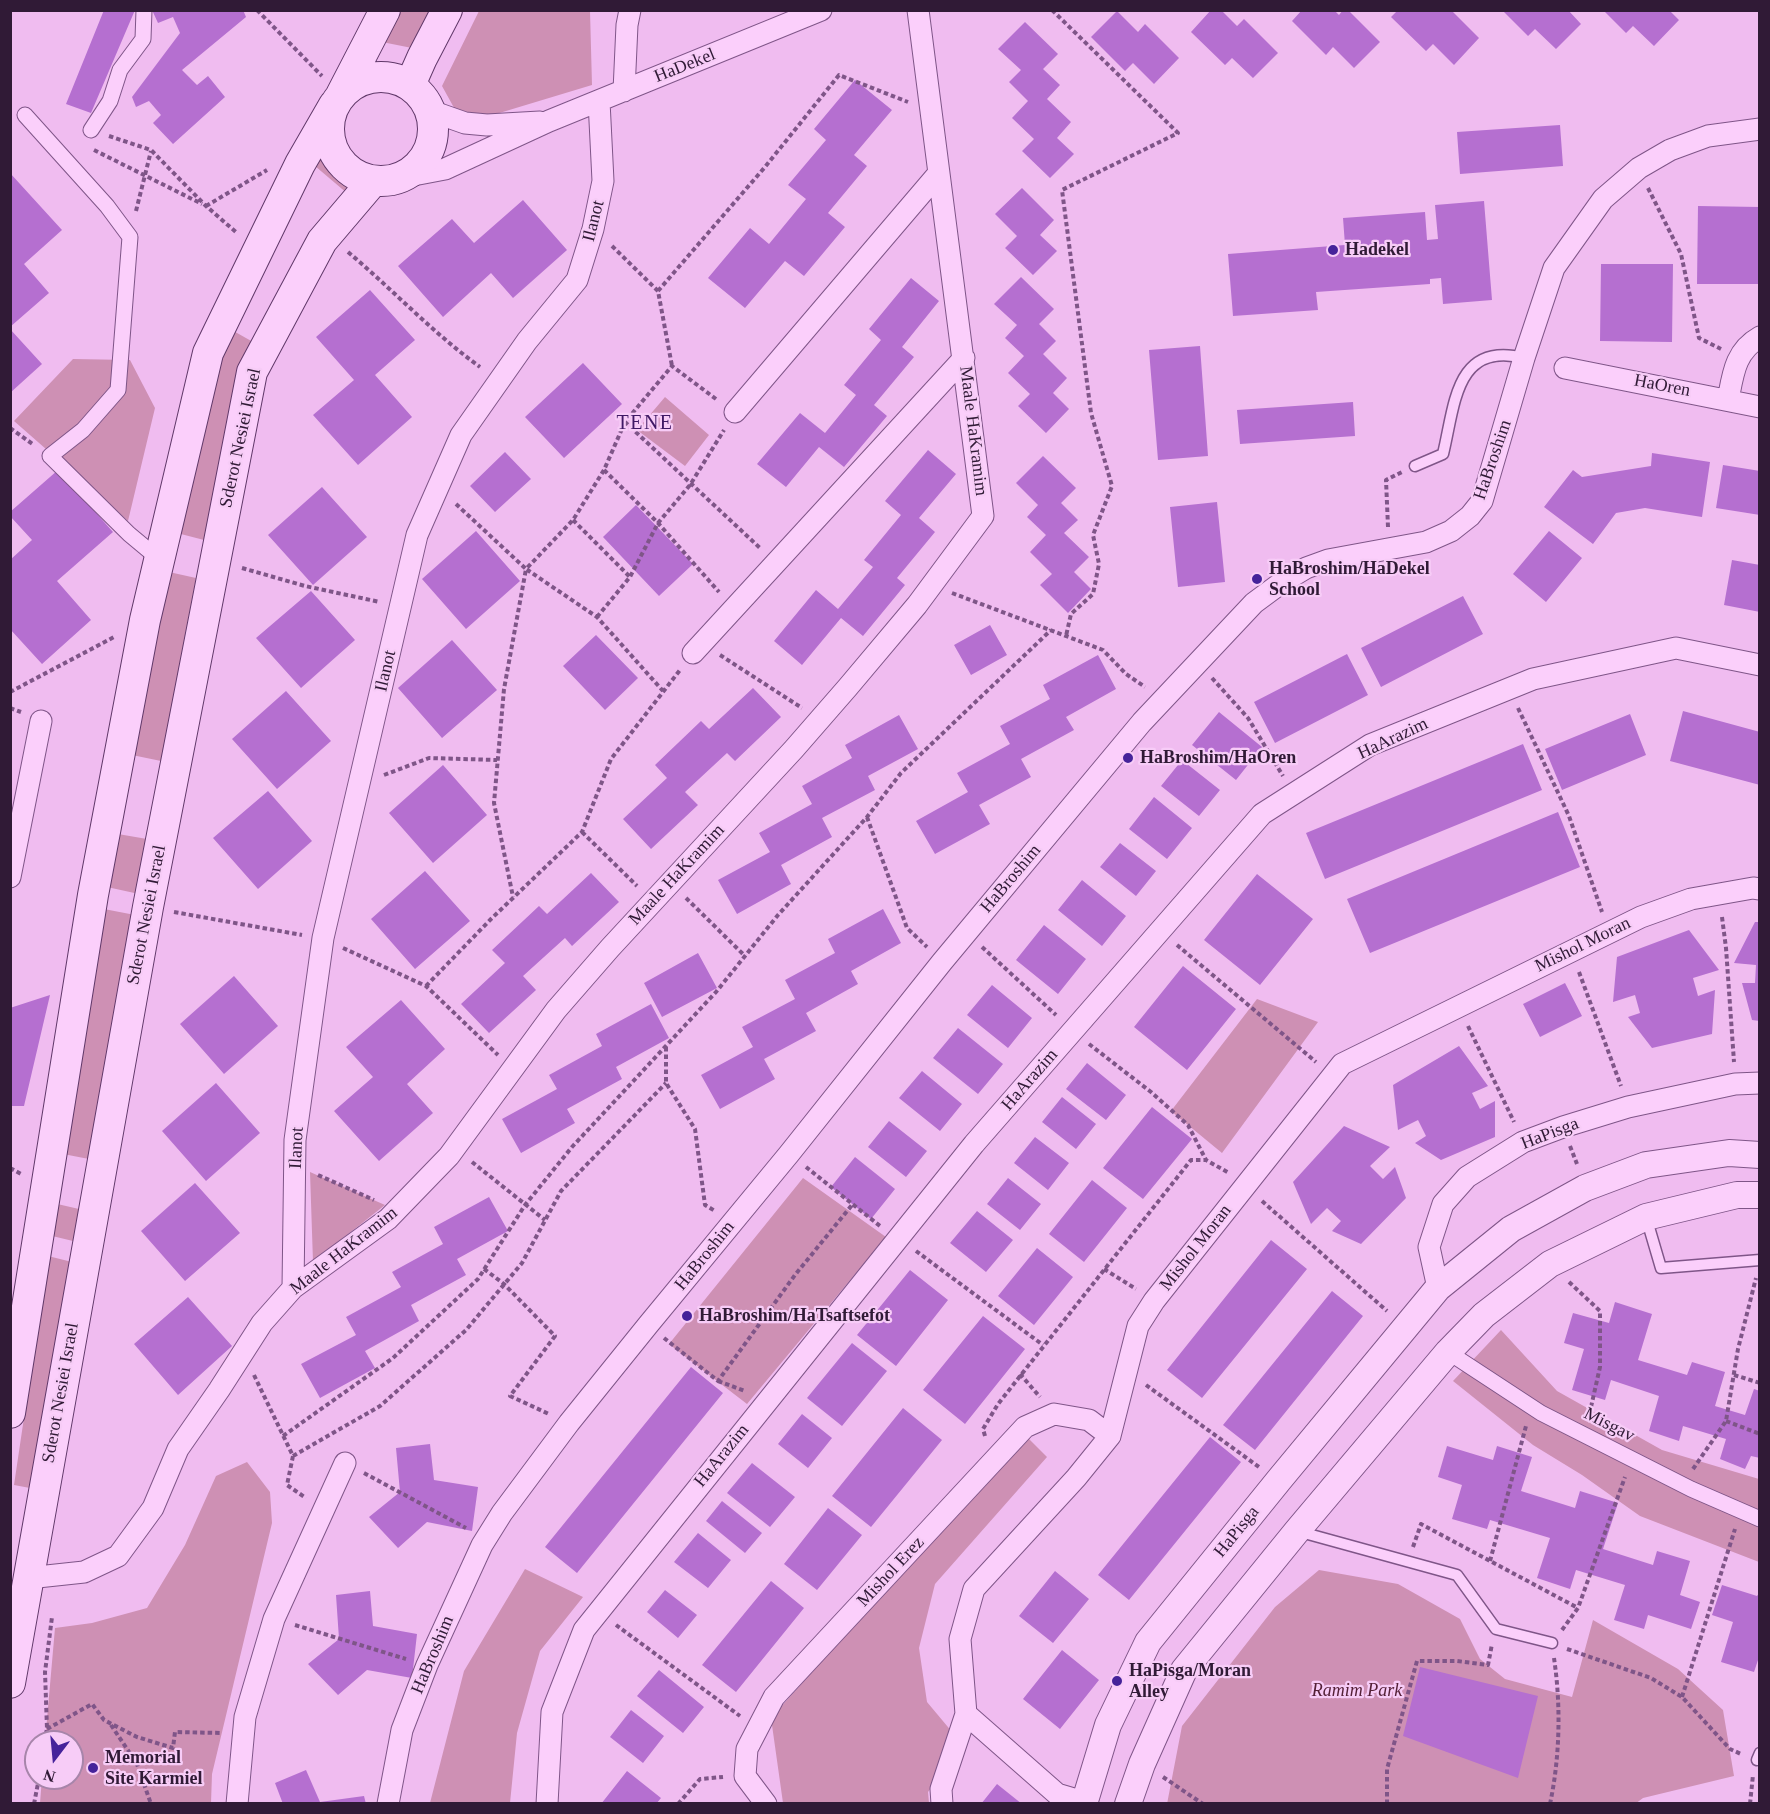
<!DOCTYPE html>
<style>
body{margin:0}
#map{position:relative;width:1770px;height:1814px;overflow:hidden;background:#f0bcf0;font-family:"Times New Roman",serif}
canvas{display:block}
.frame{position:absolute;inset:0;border:12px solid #301a36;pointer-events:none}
.north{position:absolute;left:24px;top:1730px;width:60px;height:60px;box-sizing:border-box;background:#f7ccf7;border:2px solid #a785aa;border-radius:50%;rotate:196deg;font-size:16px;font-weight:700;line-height:24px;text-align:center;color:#301a36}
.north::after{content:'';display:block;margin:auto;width:21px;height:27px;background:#45229a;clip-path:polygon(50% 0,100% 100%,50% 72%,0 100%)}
</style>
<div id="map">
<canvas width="1770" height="1814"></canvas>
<div class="frame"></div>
<div class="north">N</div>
</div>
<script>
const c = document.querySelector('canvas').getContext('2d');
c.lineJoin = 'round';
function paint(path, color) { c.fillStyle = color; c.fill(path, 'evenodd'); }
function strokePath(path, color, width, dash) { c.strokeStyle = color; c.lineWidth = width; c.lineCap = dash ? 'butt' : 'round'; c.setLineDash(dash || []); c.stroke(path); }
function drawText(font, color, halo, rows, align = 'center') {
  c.font = font + ' "Times New Roman",serif'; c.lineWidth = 4.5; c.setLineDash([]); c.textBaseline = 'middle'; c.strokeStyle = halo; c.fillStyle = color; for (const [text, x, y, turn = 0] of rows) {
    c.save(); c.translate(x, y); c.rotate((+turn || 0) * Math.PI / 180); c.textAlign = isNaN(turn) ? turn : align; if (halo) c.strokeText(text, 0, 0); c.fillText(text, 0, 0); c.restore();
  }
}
paint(new Path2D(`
 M397,11H432L412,48L382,42Z
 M479,11H590L592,85L463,124L442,86Z
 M323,153L338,171L357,184L348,194L315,166Z
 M230,329L253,342L204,540L177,533Z
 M73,359L130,360L155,408L128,521L14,421Z
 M665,397L709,435L685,466L637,430Z
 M169,572L196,578L161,761L132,755Z
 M118,834L147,839L139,894L107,887Z
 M104,909L135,915L89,1159L63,1154Z
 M1257,999L1318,1022L1222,1153L1171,1111Z
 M310,1172L385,1205L313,1262Z
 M803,1178L886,1237L747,1404L669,1344Z
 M53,1203L79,1209L73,1241L48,1235Z
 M48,1256L72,1262L30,1488L14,1485Z
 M1501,1330L1557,1391L1662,1450L1759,1479V1562L1640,1516L1582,1475L1533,1445L1453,1381Z
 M1024,1434L1047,1457L935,1584L919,1648L927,1702L963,1745L928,1792L929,1803H783L771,1718Z
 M247,1462L270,1492L272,1523L212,1774L211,1803H40L42,1778H72V1742H45L55,1628L92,1623L147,1608L185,1545L216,1476Z
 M525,1569L583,1597L540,1651L517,1733L510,1803H430L464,1671Z
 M1319,1570L1398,1584L1460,1619L1480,1659L1505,1679L1572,1697L1593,1620L1678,1669L1723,1710L1734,1776L1643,1798L1635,1804H1167L1182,1726L1275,1607Z`), '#ce90b4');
paint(new Path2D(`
 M104,10H135L91,113L66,104Z
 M152,10H243L246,17L182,70L197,85L208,76L225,97L173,144L153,123L161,115L149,101L136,107L132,97L180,33L173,17L158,23Z
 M1211,10H1221L1237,26L1244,19L1278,53L1253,78L1232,58L1225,65L1191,32Z
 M1302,10H1334L1339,15L1343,10H1348L1380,42L1354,68L1333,47L1326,55L1292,21Z
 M1398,10H1451L1479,38L1454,65L1433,44L1426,51L1391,17Z
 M1502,10H1568L1581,24L1556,49L1535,29L1528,36Z
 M1603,10H1669L1679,20L1654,46L1633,26L1626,33Z
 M1117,11L1138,32L1145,24L1179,58L1154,84L1133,63L1125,71L1091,37Z
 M1025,22L1058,54L1043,69L1060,85L1047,99L1071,122L1057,138L1074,154L1050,178L1022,151L1034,139L1012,118L1028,101L1009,82L1021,70L998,49Z
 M855,80L892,110L854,155L867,166L828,213L845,227L804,276L785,261L745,308L708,278L750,228L769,244L806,199L788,185L826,140L814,129Z
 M1560,125L1563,166L1460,174L1457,132Z
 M10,173L62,230L24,264L49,293L10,327Z
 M1022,188L1054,220L1040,235L1057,251L1033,275L1005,248L1017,236L995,214Z
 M523,200L567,250L513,298L491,273L443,317L398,266L452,219L474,243Z
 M1484,201L1492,300L1443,304L1441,278L1430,279V284L1316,292L1318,310L1233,316L1228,254L1345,245L1343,218L1425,212L1427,240L1438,239L1435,205Z
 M1698,206L1760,207V284H1697Z
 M1601,264H1673L1672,342L1600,341Z
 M1021,277L1054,309L1039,324L1056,341L1043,354L1067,378L1053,393L1069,409L1046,433L1018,406L1030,394L1008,373L1024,356L1005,338L1017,325L994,304Z
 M911,278L939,301L902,347L914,357L874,405L887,416L844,467L819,447L786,487L757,464L800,413L825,433L856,395L844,385L881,340L869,329Z
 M370,290L415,340L375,375L412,417L358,465L313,415L354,380L316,337Z
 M10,329L42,364L10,393Z
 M1200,346L1208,456L1158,460L1149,350Z
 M583,363L622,404L564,458L525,417Z
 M1353,402L1355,436L1240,444L1237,410Z
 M928,450L956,474L919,518L935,532L897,578L905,585L863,636L841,618L802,665L774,641L816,590L838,609L873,567L864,560L901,515L885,501Z
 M505,452L531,479L495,512L470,486Z
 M1652,453L1710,462L1702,517L1645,508L1616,513L1593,544L1544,507L1573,470L1582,477L1651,466Z
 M1043,456L1076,488L1061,503L1078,520L1064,533L1089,557L1074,572L1091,589L1068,613L1040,585L1052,574L1030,552L1046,535L1027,517L1038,505L1016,483Z
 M1723,465L1760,471V515L1716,508Z
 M58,470L113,532L57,581L91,620L42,664L10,629V560L32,540L10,516V512Z
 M322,487L367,537L313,585L268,535Z
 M1217,502L1225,582L1178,587L1170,507Z
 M636,505L693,564L659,596L603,537Z
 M476,531L520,581L466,629L422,579Z
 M1549,531L1582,558L1546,602L1513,574Z
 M1732,560L1760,565V612L1724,605Z
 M311,591L355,640L301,688L256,638Z
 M1463,596L1483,634L1381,687L1361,648Z
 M990,625L1007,655L971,675L954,645Z
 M596,635L638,678L605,710L563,666Z
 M452,640L497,690L442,738L398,688Z
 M1347,654L1368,695L1275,743L1254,702Z
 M1098,655L1116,689L1066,717L1074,730L1021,759L1031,777L979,805L990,824L935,854L916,821L968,792L957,773L1010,744L1000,726L1050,699L1043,685Z
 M753,688L781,717L735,761L727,753L685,792L698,805L651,849L623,819L667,778L655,765L701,721L709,729Z
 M286,691L331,741L277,789L232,739Z
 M1683,711L1760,732V785L1670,761Z
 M1219,712L1262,747L1236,780L1192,745Z
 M1630,714L1646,755L1562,790L1545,749Z
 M899,715L918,749L868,776L875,790L822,818L832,837L781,865L791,884L737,914L718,880L770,852L759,833L812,804L802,786L852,758L845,745Z
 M1523,744L1542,790L1325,879L1306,833Z
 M1182,760L1220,790L1199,816L1161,786Z
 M443,765L487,815L433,863L389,813Z
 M268,791L312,841L258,889L213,838Z
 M1154,797L1192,828L1167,859L1129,829Z
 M1558,812L1580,867L1370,953L1347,899Z
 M1120,843L1156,871L1136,896L1100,867Z
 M425,871L470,921L415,969L371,919Z
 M591,873L619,902L572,946L565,938L523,976L536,990L489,1033L461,1004L505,963L492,950L539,906L547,914Z
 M1257,874L1313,919L1260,985L1204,940Z
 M1082,880L1126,916L1102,946L1058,910Z
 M883,909L901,943L851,971L858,984L806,1013L816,1031L764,1059L775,1079L720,1109L701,1075L753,1047L742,1027L795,999L785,980L835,953L828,939Z
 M1755,922H1760V1021L1752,1020L1742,983H1755L1756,965L1734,963Z
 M1044,925L1086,959L1058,994L1016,960Z
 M1689,930L1719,970L1693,978L1698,996L1715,990L1712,1034L1652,1048L1628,1017L1640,1013L1635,995L1613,1002L1617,957Z
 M698,953L717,988L662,1017L644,983Z
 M1183,966L1236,1009L1187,1070L1134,1027Z
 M234,976L278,1026L224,1074L180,1024Z
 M1565,983L1582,1016L1540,1037L1523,1004Z
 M992,985L1032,1018L1008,1048L967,1015Z
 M50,995L24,1106H10V1008Z
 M401,1000L445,1049L407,1084L433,1113L379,1161L334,1111L373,1077L346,1047Z
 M651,1004L669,1038L616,1067L622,1079L567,1109L575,1123L521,1153L502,1119L557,1089L549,1075L602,1046L596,1034Z
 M958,1028L1003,1064L978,1094L933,1058Z
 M1459,1046L1488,1086L1472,1093L1480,1109L1495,1101V1137L1441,1160L1415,1143L1426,1136L1418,1120L1398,1130L1393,1085Z
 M1087,1063L1126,1095L1106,1120L1066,1089Z
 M922,1071L962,1104L940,1131L899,1098Z
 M216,1083L260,1133L206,1181L162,1131Z
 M1062,1097L1096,1124L1076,1149L1042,1122Z
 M1152,1107L1192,1139L1143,1199L1103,1168Z
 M889,1121L927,1151L906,1177L868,1147Z
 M1344,1126L1390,1147L1370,1166L1383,1179L1395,1167L1406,1198L1361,1244L1332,1231L1341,1221L1327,1208L1311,1224L1293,1182Z
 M1035,1137L1069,1163L1048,1190L1014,1163Z
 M855,1157L895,1189L871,1219L831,1187Z
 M1008,1178L1041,1204L1020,1230L987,1204Z
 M1092,1180L1127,1208L1084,1262L1049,1234Z
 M195,1183L240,1233L185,1281L141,1231Z
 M489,1197L508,1231L457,1259L466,1275L411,1305L419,1321L365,1351L375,1368L320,1398L301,1364L356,1335L346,1317L401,1287L392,1272L443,1244L434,1227Z
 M977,1211L1013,1240L986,1272L950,1243Z
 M1271,1240L1307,1269L1202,1398L1167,1370Z
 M1037,1248L1073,1277L1034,1325L998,1296Z
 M910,1270L948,1300L896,1366L857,1335Z
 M1332,1291L1363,1316L1255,1450L1223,1425Z
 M188,1297L232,1346L178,1395L134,1344Z
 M1615,1302L1652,1314L1638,1360L1687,1375L1692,1362L1725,1372L1715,1406L1745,1415L1754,1389L1760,1391V1458L1751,1456L1745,1469L1720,1459L1726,1439L1683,1426L1679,1441L1649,1431L1659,1396L1611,1380L1605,1400L1572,1390L1584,1349L1564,1343L1573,1313L1609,1323Z
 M983,1316L1025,1349L965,1424L923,1390Z
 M852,1343L887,1371L842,1426L807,1398Z
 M691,1367L723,1393L577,1573L545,1547Z
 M903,1408L942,1440L871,1527L832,1496Z
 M802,1414L832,1438L808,1468L778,1444Z
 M1210,1437L1241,1462L1129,1600L1098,1575Z
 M430,1444L434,1480L478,1487L472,1531L427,1522L398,1548L369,1517L400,1492L396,1448Z
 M1447,1446L1493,1460L1497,1446L1532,1457L1521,1491L1575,1508L1580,1491L1618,1503L1603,1549L1653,1565L1657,1551L1690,1561L1680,1595L1700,1602L1691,1629L1648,1615L1644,1629L1614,1620L1625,1585L1576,1570L1570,1589L1537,1578L1550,1538L1490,1520L1487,1529L1452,1519L1462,1485L1438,1477Z
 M752,1463L795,1497L770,1527L727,1493Z
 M722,1501L762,1533L745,1553L706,1521Z
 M828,1508L862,1535L817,1590L784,1564Z
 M698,1533L731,1560L708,1588L674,1562Z
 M1055,1571L1089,1599L1053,1643L1019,1616Z
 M771,1581L804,1608L736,1692L702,1665Z
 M1722,1585L1757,1596L1760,1592V1654L1754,1672L1721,1662L1733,1622L1712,1615Z
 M665,1590L697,1615L678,1638L647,1612Z
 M370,1591L373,1626L417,1634L412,1678L367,1670L338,1695L308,1664L339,1639L336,1595Z
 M1062,1650L1099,1680L1060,1729L1023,1699Z
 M1420,1667L1538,1696L1518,1778L1403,1736Z
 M659,1670L704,1707L683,1733L637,1696Z
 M631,1710L664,1736L643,1763L610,1737Z
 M306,1770L320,1802L364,1796L366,1804H283L275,1783Z
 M627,1771L661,1798L656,1804H601Z
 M997,1784L1022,1804H981Z`), '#b56fd0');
const service = new Path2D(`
 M1415,466L1443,454C1455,405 1455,341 1524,358
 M1646,1217L1661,1268L1760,1260
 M1297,1531L1457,1575L1496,1629L1552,1643
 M1757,1760L1760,1753`);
const pedestrian = new Path2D(`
 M25,115L107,206L130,237L118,390L83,430L50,456L129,534L159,559
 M91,130L110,101L120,70L143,39L144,10
 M1448,1352L1541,1413L1691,1489L1760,1519`);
const minor = new Path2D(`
 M624,91L627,25L630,10
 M431,111L465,123L487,125L540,122
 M403,177L445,169L549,121L821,10
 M1565,368L1760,407
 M1728,400C1733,374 1735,351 1760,337
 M735,412L938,174
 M693,653L964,358
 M10,877L41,721
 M293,1288L295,1140L323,938L417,535L461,435L527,341L577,280L593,229L603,181L599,101
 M1438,1288L1429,1247L1443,1204L1467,1177L1523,1142L1563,1127L1628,1107L1735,1084L1760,1083
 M28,1578L84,1572L118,1556L153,1508L178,1449L219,1390L262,1323L293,1288L388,1219L449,1156L556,1010L610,948L794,749L848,687L917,605L983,516L918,10
 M1084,1802L1057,1794L966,1714L960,1639L974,1589L1076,1478L1110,1436L1138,1326L1154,1301L1342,1064L1641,917L1691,899L1753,888L1760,889
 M237,1804L245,1717L274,1619L345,1463
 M388,1804L402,1730L427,1665L482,1545L502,1513L569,1423L648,1325L789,1154L942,962L1142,722L1254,603L1281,583L1306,568L1328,560L1426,542L1451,531L1470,516L1482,501L1524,358L1554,268L1603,199L1639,168L1670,150L1708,136L1760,129
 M547,1804L552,1712L584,1630L974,1144L1262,814L1370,745L1533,679L1676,648L1760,665
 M766,1804L745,1776L747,1749L774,1697L1025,1427L1054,1414L1089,1420L1110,1436
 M942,1804L941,1789L966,1714`);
const tertiary = new Path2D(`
 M1084,1804L1108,1725L1148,1642L1279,1480L1438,1288L1511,1229L1585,1188L1646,1165L1729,1153L1760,1155
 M1128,1804L1142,1764L1184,1670L1297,1531L1448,1352L1484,1315L1550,1264L1646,1217L1737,1195H1760`);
const secondary = new Path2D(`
 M329 129a52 52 0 1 1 104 0a52 52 0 1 1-104 0Z
 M410,85L422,58L447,10
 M341,95L385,10
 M10,1413L93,895L145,620L208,353L300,164L334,105
 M10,1683L148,907L252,372L322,241L373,181`);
strokePath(service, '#7f5588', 13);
strokePath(pedestrian, '#7f5588', 17);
strokePath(minor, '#7f5588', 23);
strokePath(tertiary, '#7f5588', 28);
strokePath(secondary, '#603869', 32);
strokePath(new Path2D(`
 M257,10L322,76
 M1052,10L1178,133L1062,190L1091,413L1112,486L1093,535L1099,564L1093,594L1071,614L1066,636
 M109,136L151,150L206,206L237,233
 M94,150L202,204
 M1648,188L1681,254L1699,338L1721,349
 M206,206L267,170
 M136,211L151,151
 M612,246L658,291L672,366
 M348,252C393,290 433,333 480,367
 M658,291L765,167L839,75L908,102
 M716,399L672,366L625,422L760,548
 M625,422L604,470L573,520L526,569L597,617L663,691
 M10,428L34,445
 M604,470L658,523L719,592
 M456,504L526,569L504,689L494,803L513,897
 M573,520L630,577
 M1388,527L1386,480L1402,472
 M242,568L305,586L380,602
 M952,593L1103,650L1126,674L1145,687
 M597,617L630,577L658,523L690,485L724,430
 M720,655L802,708
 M1212,678L1248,718L1283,776
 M10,692L116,636
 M10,708L21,712
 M1518,708L1569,816L1602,912
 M384,775L429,758L497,760
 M867,817L907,928L927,947
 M582,832L637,886
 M686,898L745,956
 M174,912L302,935
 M1722,917L1726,948L1734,1062
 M1177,945L1316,1062
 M982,947L1056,1015
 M343,948L426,986L498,1055
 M1579,972L1621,1086
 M426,986L491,919L582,832L611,759L680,670
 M1468,1026L1514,1122
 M1089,1044L1151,1092L1188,1125L1206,1160
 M666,1047V1083L695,1129L705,1205L715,1211
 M1570,1146L1577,1164
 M472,1162L545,1220
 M806,1167L880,1226
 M10,1168L23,1175
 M318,1175L374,1200
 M1262,1201L1387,1311
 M916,1251L1043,1345
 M484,1269L504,1284L555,1336L510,1396L549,1414
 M1104,1269L1136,1289
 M1569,1282L1600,1311V1367L1589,1416
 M664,1338L718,1381L795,1275L852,1205
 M1020,1374L1040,1397
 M254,1375L293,1456L287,1485L306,1498
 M1734,1375L1760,1383
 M718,1381L745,1391
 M1146,1385L1259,1467
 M1726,1421L1760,1434
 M283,1436L393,1358L478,1279L525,1205L572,1147L716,992L778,915L867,817L901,773L1051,630
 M985,1436L983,1429L998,1404L1191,1160H1206L1229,1173
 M293,1456L380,1406L466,1330L522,1263L561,1191L666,1083
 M1693,1469L1726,1421L1738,1349L1756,1278
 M364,1473L466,1528
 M1413,1547L1421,1524L1578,1608
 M1490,1561L1526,1426
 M295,1625L406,1659
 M616,1625L740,1716
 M1562,1630L1578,1608L1625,1477
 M1567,1649L1651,1678L1682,1697L1730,1749L1741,1754
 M1682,1697L1735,1529
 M111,1725L137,1764L151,1804
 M47,1729L92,1704L104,1720L137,1737L173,1748L175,1732L222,1733
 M44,1742L47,1729L45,1672L52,1617
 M1163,1777L1203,1804
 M34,1804L39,1778
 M678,1804L700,1779L723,1777
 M1387,1804V1769L1417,1661H1457L1488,1665L1492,1644
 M1550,1804C1560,1757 1561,1705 1554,1658
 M1750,1804L1753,1775`), '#7f5588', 4, [4.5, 3]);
strokePath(service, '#fbcffb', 10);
strokePath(pedestrian, '#fbcffb', 15);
strokePath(minor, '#fbcffb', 21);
strokePath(tertiary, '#fbcffb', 26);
strokePath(secondary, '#fbcffb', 30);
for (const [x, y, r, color] of [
 [1333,250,6,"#45229a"],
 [1257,579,6,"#45229a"],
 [1128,758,6,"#45229a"],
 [687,1316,6,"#45229a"],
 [1117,1681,6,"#45229a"],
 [93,1768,6,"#45229a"]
]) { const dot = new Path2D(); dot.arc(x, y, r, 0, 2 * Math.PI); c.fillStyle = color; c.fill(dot); strokePath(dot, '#f7ccf7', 2); }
drawText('18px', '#301a36', '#f7ccf7', [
 ["HaDekel",685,66,-22],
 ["Ilanot",594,221,-76],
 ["HaOren",1662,386,11],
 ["Maale HaKramim",973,431,83],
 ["Sderot Nesiei Israel",241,438,-78],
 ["HaBroshim",1493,460,-71],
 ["Ilanot",386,671,-77],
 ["HaArazim",1393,739,-25],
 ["Maale HaKramim",677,875,-47],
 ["HaBroshim",1011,879,-50],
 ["Sderot Nesiei Israel",147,915,-79],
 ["Mishol Moran",1583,945,-26],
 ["HaArazim",1030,1080,-49],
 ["HaPisga",1550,1134,-21],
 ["Ilanot",297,1148,-87],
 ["Mishol Moran",1196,1248,-52],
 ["Maale HaKramim",344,1251,-38],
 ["HaBroshim",705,1256,-51],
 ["Sderot Nesiei Israel",61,1393,-80],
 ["Misgav",1609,1425,27],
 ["HaArazim",722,1456,-51],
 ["HaPisga",1237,1532,-51],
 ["Mishol Erez",891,1572,-47],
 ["HaBroshim",433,1655,-67]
]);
drawText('bold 18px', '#301a36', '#f7ccf7', [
 ["Hadekel",1345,250],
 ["HaBroshim/HaDekel",1269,569],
 ["School",1269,590],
 ["HaBroshim/HaOren",1140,758],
 ["HaBroshim/HaTsaftsefot",699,1316],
 ["HaPisga/Moran",1129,1671],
 ["Alley",1129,1692],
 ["Memorial",105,1758],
 ["Site Karmiel",105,1779]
], 'left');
drawText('italic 18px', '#542037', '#f7ccf7', [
 ["Ramim Park",1357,1691]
]);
c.letterSpacing = '1.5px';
drawText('20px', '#3f1865', '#f7ccf7', [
 ["TENE",645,424]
]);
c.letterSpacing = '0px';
</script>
